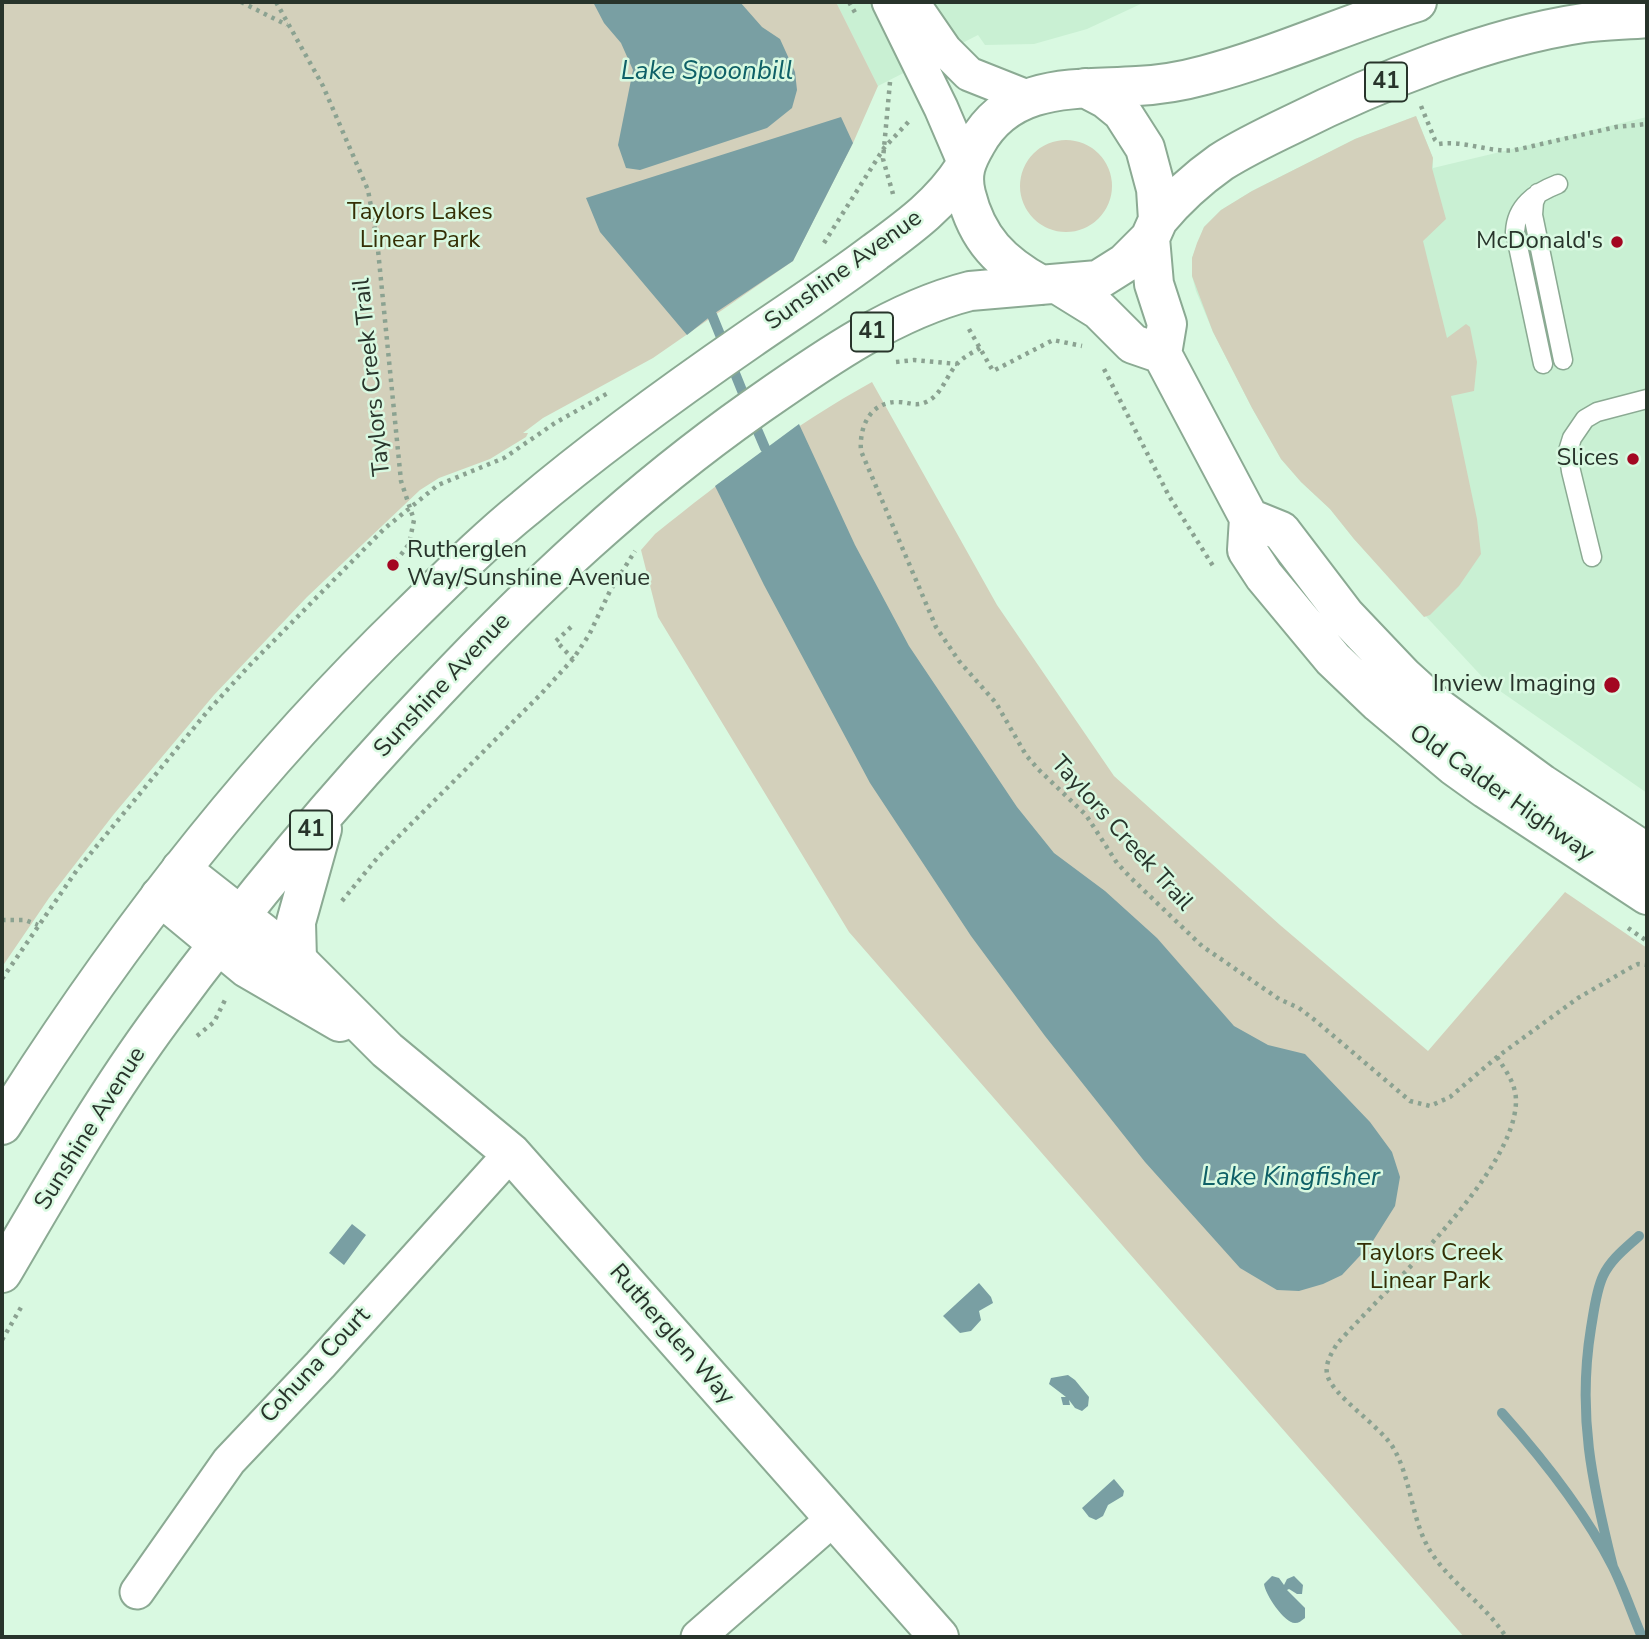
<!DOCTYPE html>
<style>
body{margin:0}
#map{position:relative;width:1649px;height:1639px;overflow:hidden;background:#d9f9e1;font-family:"Nunito Sans",sans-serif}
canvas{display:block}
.frame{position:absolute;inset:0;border:4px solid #28342b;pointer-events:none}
</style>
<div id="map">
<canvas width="1649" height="1639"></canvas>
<div class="frame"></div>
</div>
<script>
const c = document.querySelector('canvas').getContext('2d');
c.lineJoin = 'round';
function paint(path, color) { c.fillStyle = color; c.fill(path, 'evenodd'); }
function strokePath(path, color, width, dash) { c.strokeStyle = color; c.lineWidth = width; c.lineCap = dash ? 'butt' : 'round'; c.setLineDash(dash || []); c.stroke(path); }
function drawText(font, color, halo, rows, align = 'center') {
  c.font = font + ' "Nunito Sans",sans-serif'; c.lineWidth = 5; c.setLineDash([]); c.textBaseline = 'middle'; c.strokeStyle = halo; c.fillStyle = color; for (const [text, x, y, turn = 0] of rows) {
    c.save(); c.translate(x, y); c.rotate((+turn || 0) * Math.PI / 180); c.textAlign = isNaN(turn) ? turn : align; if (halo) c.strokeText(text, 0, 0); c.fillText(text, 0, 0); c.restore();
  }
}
paint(new Path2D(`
 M836,2H1145L1087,29L1034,44L985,45L978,35L878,86Z
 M1416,116L1433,158V168L1647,117V793L1487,682L1354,539L1330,509L1301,482L1281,459L1252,408L1213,332L1196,291L1192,276V258L1204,227L1221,210L1252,191L1355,139Z`), '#c9f0d3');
paint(new Path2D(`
 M2,2H836L878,86L853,143L793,261L653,358L543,418L523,433H528L526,437L490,459L439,478L420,490L307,597L214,695L114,814L49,898L2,967Z
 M1416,116L1433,158L1432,168L1446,219L1423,241L1447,338L1466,324L1470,327L1477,362L1474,391L1451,396L1477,519L1481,554L1459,586L1430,615L1424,617L1354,539L1330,509L1301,482L1281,459L1252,408L1213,332L1192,276V258L1197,243L1204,227L1221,210L1252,191L1355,139Z
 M1020 186a46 46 0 1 1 92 0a46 46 0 1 1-92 0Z
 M872,382L997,605L1114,776L1280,925L1428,1051L1565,892L1647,948V1637H1464L849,932L658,617L641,550L655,534C725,478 794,425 872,382Z`), '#d3d0bb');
paint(new Path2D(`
 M593,2H740L762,27L780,39L795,72L797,90L792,108L767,128L640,170L626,168L618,145L633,70L621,43L604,23Z
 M841,117L853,143L793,261L712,315L687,335L600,232L586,198Z
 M799,424L855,545L909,646L1017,807L1054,853L1105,891L1157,938L1234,1026L1268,1045L1305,1054L1370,1122L1392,1152L1400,1177L1395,1206L1371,1244L1342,1275L1323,1284L1299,1291L1277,1290L1240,1268L1145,1162L1045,1036L971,936L870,783L764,585L715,486Z
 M352,1224L366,1235L344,1265L329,1253Z
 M979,1283L991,1297L993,1303L979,1311L981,1320L971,1331L960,1333L943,1316Z
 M1068,1375L1075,1380L1089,1397L1088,1406L1082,1411L1075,1408L1069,1400L1070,1405H1063L1061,1397H1066L1049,1384L1051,1378Z
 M1114,1479L1124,1491L1123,1496L1108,1505L1103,1516L1096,1520L1089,1517L1082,1508Z
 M1272,1576L1279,1578L1284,1585L1287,1579L1294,1576L1303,1585L1302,1594H1297L1289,1589L1287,1590L1305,1608V1618C1301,1621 1299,1623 1295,1623C1284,1623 1265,1594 1264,1584Z`), '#799fa3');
strokePath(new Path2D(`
 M712,315L725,347
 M730,361L747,403
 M753,420L765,448
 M1502,1413C1543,1459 1585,1512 1613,1567C1624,1589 1632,1614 1642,1637
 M1613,1567C1592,1483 1577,1414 1591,1328C1594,1311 1596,1291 1603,1276C1611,1259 1626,1248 1639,1236`), '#799fa3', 10);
const service = new Path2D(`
 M1538,193L1534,202L1533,215L1563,360
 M1543,364L1515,232C1516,206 1535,193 1558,184
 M1592,557L1571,471L1568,451L1572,438L1585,419L1597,412L1647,399`);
const minor = new Path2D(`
 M889,2L941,108L965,164
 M912,2L945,50L969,74L1027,97
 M137,1592L229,1461L320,1365L511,1153
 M698,1637L833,1519`);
const tertiary = new Path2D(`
 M181,869L297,960L387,1050L511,1153L939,1637
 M160,896L247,968L340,1022`);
const primary = new Path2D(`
 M1158,220C1176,198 1197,179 1221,162C1243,148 1268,136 1291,125C1377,82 1489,37 1583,23C1604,20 1626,20 1647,18
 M1150,238L1154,284L1167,324L1162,354L1249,518L1247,550L1264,576L1333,659L1379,703L1454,766L1486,789L1647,895
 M1057,284L1099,310L1133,344L1162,354
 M1041,285C1001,263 977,239 966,194C961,174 966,161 976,144C1010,82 1076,90 1137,86C1160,85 1183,81 1205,75C1277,56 1346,24 1417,2
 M1249,518L1281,531L1345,615L1403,676L1437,707L1542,784L1647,853
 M297,960L296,922L322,829
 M2,1125C118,940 252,768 409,616C447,579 484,541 525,508C597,447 673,392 750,339C792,310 834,283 875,252C909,227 941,204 964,168
 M2,1273C53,1186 103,1098 163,1017C246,904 337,795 434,693C533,588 636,491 754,408C820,362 891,311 970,291L1098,280L1125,263L1150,238L1158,220L1156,189L1145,148L1122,112L1106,99L1085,88`);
strokePath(service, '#8baa93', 21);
strokePath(minor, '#8baa93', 37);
strokePath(tertiary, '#8baa93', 42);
strokePath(primary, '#8baa93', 42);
strokePath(new Path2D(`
 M241,2L287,25
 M276,2L323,86L368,190L377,240L401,481L414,520L409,544L393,565
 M849,2L857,16
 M890,82L883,159L893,194
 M1421,106L1435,140L1439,144C1465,140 1489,153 1515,150L1616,127L1647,124
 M824,243L884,148L911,119
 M969,329L993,371L1053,340L1082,346
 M980,348C972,353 963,357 957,364C946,376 942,395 926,402C916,407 908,402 899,402C870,401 859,427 861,451L936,627L959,661L996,703L1026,755L1038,769L1086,815L1117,863L1131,878L1202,946L1279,999L1299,1008L1316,1021L1410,1101L1430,1106L1450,1097L1497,1057L1578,998L1630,968L1638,964L1647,965
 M896,362L914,360L957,364
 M1104,369L1169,496L1213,566
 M571,627L556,641L573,659
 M342,901L378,857L540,695L573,659L589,635L610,591L635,551
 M2,920H25L38,925
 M1628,928L1647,941
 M2,979L77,870L207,712L248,667L384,529L438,485L504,458L555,423L608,393
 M197,1036L214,1022L227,996
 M1497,1057C1506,1071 1516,1084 1516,1101C1515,1174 1385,1289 1337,1344C1332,1352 1325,1363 1327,1374C1331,1395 1381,1426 1394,1449C1413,1483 1411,1526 1435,1558C1456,1587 1487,1607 1506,1637
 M2,1340L23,1304`), '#8ba291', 4.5, [3.5, 5]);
strokePath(service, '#fff', 18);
strokePath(minor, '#fff', 33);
strokePath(tertiary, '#fff', 38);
strokePath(primary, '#fff', 38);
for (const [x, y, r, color] of [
 [1617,242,7,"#a30621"],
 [1633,459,7,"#a30621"],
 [393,565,7,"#a30621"],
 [1612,685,9,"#a30621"]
]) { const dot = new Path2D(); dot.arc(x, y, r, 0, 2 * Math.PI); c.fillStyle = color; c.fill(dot); strokePath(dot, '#d9f9e1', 2.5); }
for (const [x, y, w] of [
 [1386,82,42],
 [872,332,42],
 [311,830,42]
]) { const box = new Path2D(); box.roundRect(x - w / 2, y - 19.5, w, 39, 5); c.fillStyle = '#d9f9e1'; c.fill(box); strokePath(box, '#28342b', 2); }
drawText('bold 23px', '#28342b', null, [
 ["41",1386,82],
 ["41",872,332],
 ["41",311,830]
]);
drawText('24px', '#352f05', '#d9f9e1', [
 ["Taylors Lakes",420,213],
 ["Linear Park",420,241],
 ["Taylors Creek",1430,1254],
 ["Linear Park",1430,1282]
]);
drawText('24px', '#28342b', '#d9f9e1', [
 ["McDonald's",1603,242],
 ["Slices",1619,459],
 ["Rutherglen",407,551,"left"],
 ["Way/Sunshine Avenue",407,579,"left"],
 ["Inview Imaging",1596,685]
], 'right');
drawText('24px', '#28342b', '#d9f9e1', [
 ["Sunshine Avenue",844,271,-36],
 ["Taylors Creek Trail",373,377,-96],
 ["Sunshine Avenue",443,686,-47],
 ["Old Calder Highway",1501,794,35],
 ["Taylors Creek Trail",1121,834,48],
 ["Sunshine Avenue",91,1129,-58],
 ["Rutherglen Way",671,1335,49],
 ["Cohuna Court",316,1366,-47]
]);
drawText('italic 26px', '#0e6067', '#d9f9e1', [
 ["Lake Spoonbill",707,73],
 ["Lake Kingfisher",1291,1179]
]);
</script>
